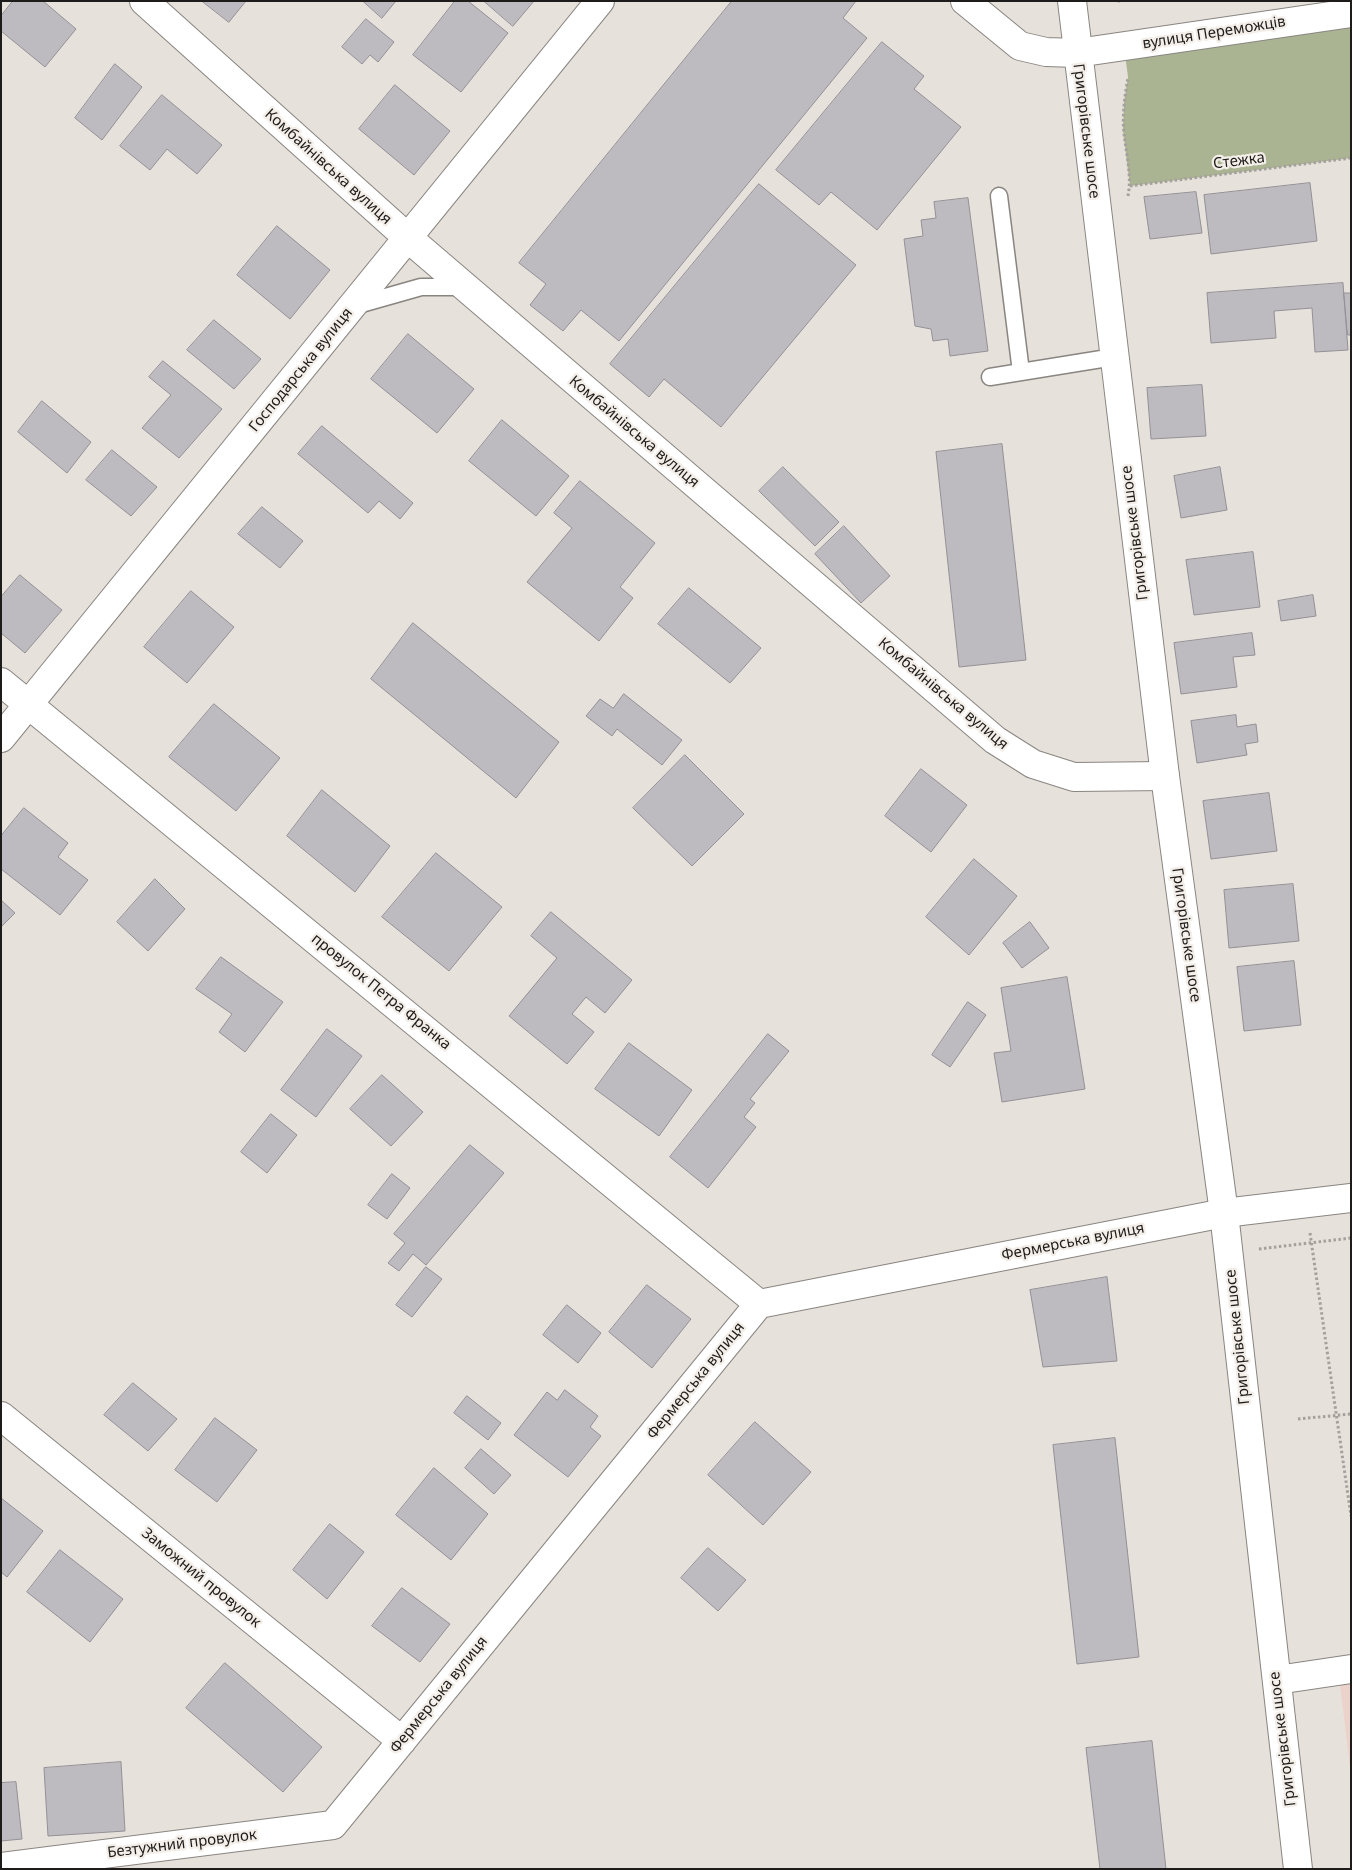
<!DOCTYPE html>
<meta charset="utf-8">
<style>
body{margin:0}
#map{position:relative;width:1352px;height:1870px;overflow:hidden;background:#e6e1db;font-family:"Noto Sans",sans-serif}
canvas{display:block}
.frame{position:absolute;inset:0;border:2px solid #1e1c1a;pointer-events:none}
</style>
<div id="map">
<canvas width="1352" height="1870"></canvas>
<div class="frame"></div>
</div>
<script>
const c = document.querySelector('canvas').getContext('2d');
c.lineJoin = 'round';
function paint(path, color) { c.fillStyle = color; c.fill(path, 'evenodd'); }
function strokePath(path, color, width, dash) { c.strokeStyle = color; c.lineWidth = width; c.lineCap = dash ? 'butt' : 'round'; c.setLineDash(dash || []); c.stroke(path); }
function drawText(font, color, halo, rows, align = 'center') {
  c.font = font + ' "Noto Sans",sans-serif'; c.lineWidth = 4.5; c.setLineDash([]); c.textBaseline = 'middle'; c.strokeStyle = halo; c.fillStyle = color; for (const [text, x, y, turn = 0] of rows) {
    c.save(); c.translate(x, y); c.rotate((+turn || 0) * Math.PI / 180); c.textAlign = isNaN(turn) ? turn : align; if (halo) c.strokeText(text, 0, 0); c.fillText(text, 0, 0); c.restore();
  }
}
paint(new Path2D(`
 M1351,1681V1776L1340,1683Z`), '#ebd2ca');
paint(new Path2D(`
 M1351,13V158L1130,186L1123,130L1124,102L1128,77L1124,46Z`), '#aab492');
const building = new Path2D(`
 M13,1H43L76,29L45,67L1,31V16Z
 M202,1H246L229,22Z
 M363,1H396L382,18Z
 M455,1H468L508,33L461,92L413,55Z
 M484,1H534L513,26Z
 M732,1H856L843,18L867,38L619,341L581,310L563,331L530,305L546,284L519,263Z
 M366,19L394,42L378,62L370,55L362,64L342,47Z
 M882,42L924,76L914,89L961,127L877,230L831,192L819,205L776,170Z
 M115,64L142,87L102,140L75,118Z
 M395,85L450,131L414,175L359,129Z
 M162,95L222,145L197,174L167,149L150,170L120,146Z
 M1310,183L1317,241L1211,254L1204,195Z
 M759,184L856,265L721,427L664,379L649,397L610,364Z
 M1196,192L1202,233L1150,239L1144,197Z
 M968,198L988,351L950,356L948,339L933,341L931,329L915,326L904,239L923,236L921,220L936,218L934,202Z
 M277,226L330,270L290,319L237,275Z
 M1343,283L1348,350L1315,352L1312,308L1274,311L1276,338L1211,343L1207,293Z
 M1344,293H1351V335H1348Z
 M214,320L261,359L234,389L187,350Z
 M408,334L474,389L437,433L371,379Z
 M163,361L222,409L179,458L142,428L171,395L149,377Z
 M1202,385L1206,436L1151,439L1147,388Z
 M42,401L91,442L67,473L18,432Z
 M502,420L569,476L536,516L469,461Z
 M322,426L413,503L400,519L379,501L368,513L298,454Z
 M1002,444L1026,660L959,667L936,452Z
 M112,450L157,487L131,516L86,480Z
 M783,467L839,522L815,546L759,491Z
 M1220,467L1227,510L1181,518L1174,476Z
 M580,481L655,543L620,587L633,598L599,641L527,582L572,528L554,513Z
 M262,507L303,541L280,568L238,534Z
 M844,526L890,576L861,603L815,554Z
 M1253,552L1260,607L1194,615L1186,560Z
 M20,575L62,610L25,653L1,633V597Z
 M689,588L761,648L730,683L658,624Z
 M191,591L234,627L187,683L144,647Z
 M1313,595L1316,616L1281,621L1278,601Z
 M413,623L559,742L516,798L371,679Z
 M1252,633L1255,655L1233,657L1237,687L1181,694L1174,643Z
 M624,694L682,740L662,765L617,729L612,736L586,716L600,699L613,708Z
 M214,704L280,758L236,811L169,757Z
 M1236,715L1237,727L1256,724L1258,742L1245,744L1247,755L1197,763L1191,721Z
 M685,755L744,814L692,866L633,808Z
 M921,769L967,805L931,852L885,816Z
 M322,790L390,846L355,892L287,836Z
 M1269,793L1277,851L1211,859L1203,801Z
 M24,808L68,843L58,857L88,880L60,915L1,869V836Z
 M436,853L502,907L449,971L382,917Z
 M974,859L1017,896L969,955L926,917Z
 M155,879L185,909L148,951L117,922Z
 M1293,884L1299,941L1229,948L1224,890Z
 M1,900L15,913L1,927Z
 M551,912L632,980L605,1013L586,997L572,1014L594,1032L567,1064L509,1016L557,958L531,936Z
 M1030,922L1049,948L1022,968L1003,943Z
 M221,957L283,1002L245,1052L219,1032L232,1014L196,989Z
 M1294,961L1301,1025L1244,1031L1237,967Z
 M1067,977L1085,1089L1002,1102L994,1053L1011,1051L1001,988Z
 M968,1002L986,1015L950,1067L932,1055Z
 M327,1029L362,1056L316,1117L281,1090Z
 M768,1034L789,1051L750,1099L755,1103L744,1117L756,1127L708,1188L670,1157Z
 M629,1043L692,1090L659,1136L595,1089Z
 M382,1075L423,1112L391,1146L350,1109Z
 M271,1114L297,1135L267,1173L241,1152Z
 M470,1145L504,1173L426,1265L413,1254L399,1271L388,1263L405,1243L394,1234Z
 M392,1174L410,1188L387,1219L368,1205Z
 M426,1267L442,1279L412,1317L396,1305Z
 M1107,1277L1117,1361L1043,1367L1030,1290Z
 M647,1285L691,1319L652,1368L609,1332Z
 M567,1305L601,1333L578,1363L543,1335Z
 M133,1383L177,1419L148,1451L104,1415Z
 M565,1390L598,1416L590,1427L601,1436L568,1477L514,1435L547,1392L557,1400Z
 M467,1396L501,1423L488,1440L454,1413Z
 M215,1418L257,1450L217,1502L175,1470Z
 M755,1422L811,1472L763,1525L708,1475Z
 M1115,1438L1139,1657L1077,1664L1053,1445Z
 M481,1449L511,1475L494,1494L465,1468Z
 M434,1468L488,1514L451,1560L396,1515Z
 M1,1498L43,1531L7,1577L1,1572Z
 M330,1524L364,1552L327,1599L293,1570Z
 M708,1548L746,1580L718,1611L681,1578Z
 M60,1550L123,1599L90,1642L27,1592Z
 M402,1588L450,1624L420,1662L372,1626Z
 M225,1663L322,1747L283,1792L186,1708Z
 M1152,1741L1166,1869H1100L1086,1748Z
 M121,1762L125,1831L48,1836L44,1768Z
 M16,1782L22,1839L1,1841V1783Z`);
paint(building, '#bdbac0');
strokePath(building, '#939096', 1);
const lane = new Path2D(`
 M999,196L1021,372
 M354,306L421,287H464
 M990,377L1114,357`);
const street = new Path2D(`
 M144,1L408,238L995,740L1033,764L1074,777L1165,776
 M965,1L1020,46L1046,52L1077,53
 M1,682L759,1304
 M1,738L600,1
 M1,1416L402,1741
 M1277,1680L1351,1669
 M1,1867L333,1825L759,1304L1224,1213L1351,1198`);
const secondary = new Path2D(`
 M1072,1L1165,776L1224,1213L1298,1869
 M1077,53L1351,13`);
strokePath(lane, '#898580', 19);
strokePath(street, '#898580', 30);
strokePath(secondary, '#898580', 30);
strokePath(new Path2D(`
 M1119,1L1120,2
 M1130,186L1351,158
 M1128,196C1132,176 1126,153 1124,133C1122,114 1125,95 1128,77
 M1310,1233L1351,1516
 M1259,1249L1351,1238
 M1298,1419L1351,1414`), '#a4a09b', 3, [2.5, 2.5]);
strokePath(lane, '#fff', 16);
strokePath(street, '#fff', 28);
strokePath(secondary, '#fff', 28);
drawText('15px', '#1e1c1a', '#f3eee8', [
 ["вулиця Переможців",1214,33,-9],
 ["Григорівське шосе",1086,131,83],
 ["Стежка",1239,161,-7],
 ["Комбайнівська вулиця",328,167,42],
 ["Господарська вулиця",301,370,-51],
 ["Комбайнівська вулиця",634,432,40],
 ["Григорівське шосе",1135,533,-97],
 ["Комбайнівська вулиця",943,694,40],
 ["Григорівське шосе",1186,935,82],
 ["провулок Петра Франка",381,992,39],
 ["Фермерська вулиця",1073,1242,-11],
 ["Григорівське шосе",1238,1337,-96],
 ["Фермерська вулиця",696,1381,-51],
 ["Заможний провулок",201,1578,39],
 ["Фермерська вулиця",439,1695,-51],
 ["Григорівське шосе",1283,1739,-97],
 ["Безтужний провулок",182,1844,-7]
]);
</script>
